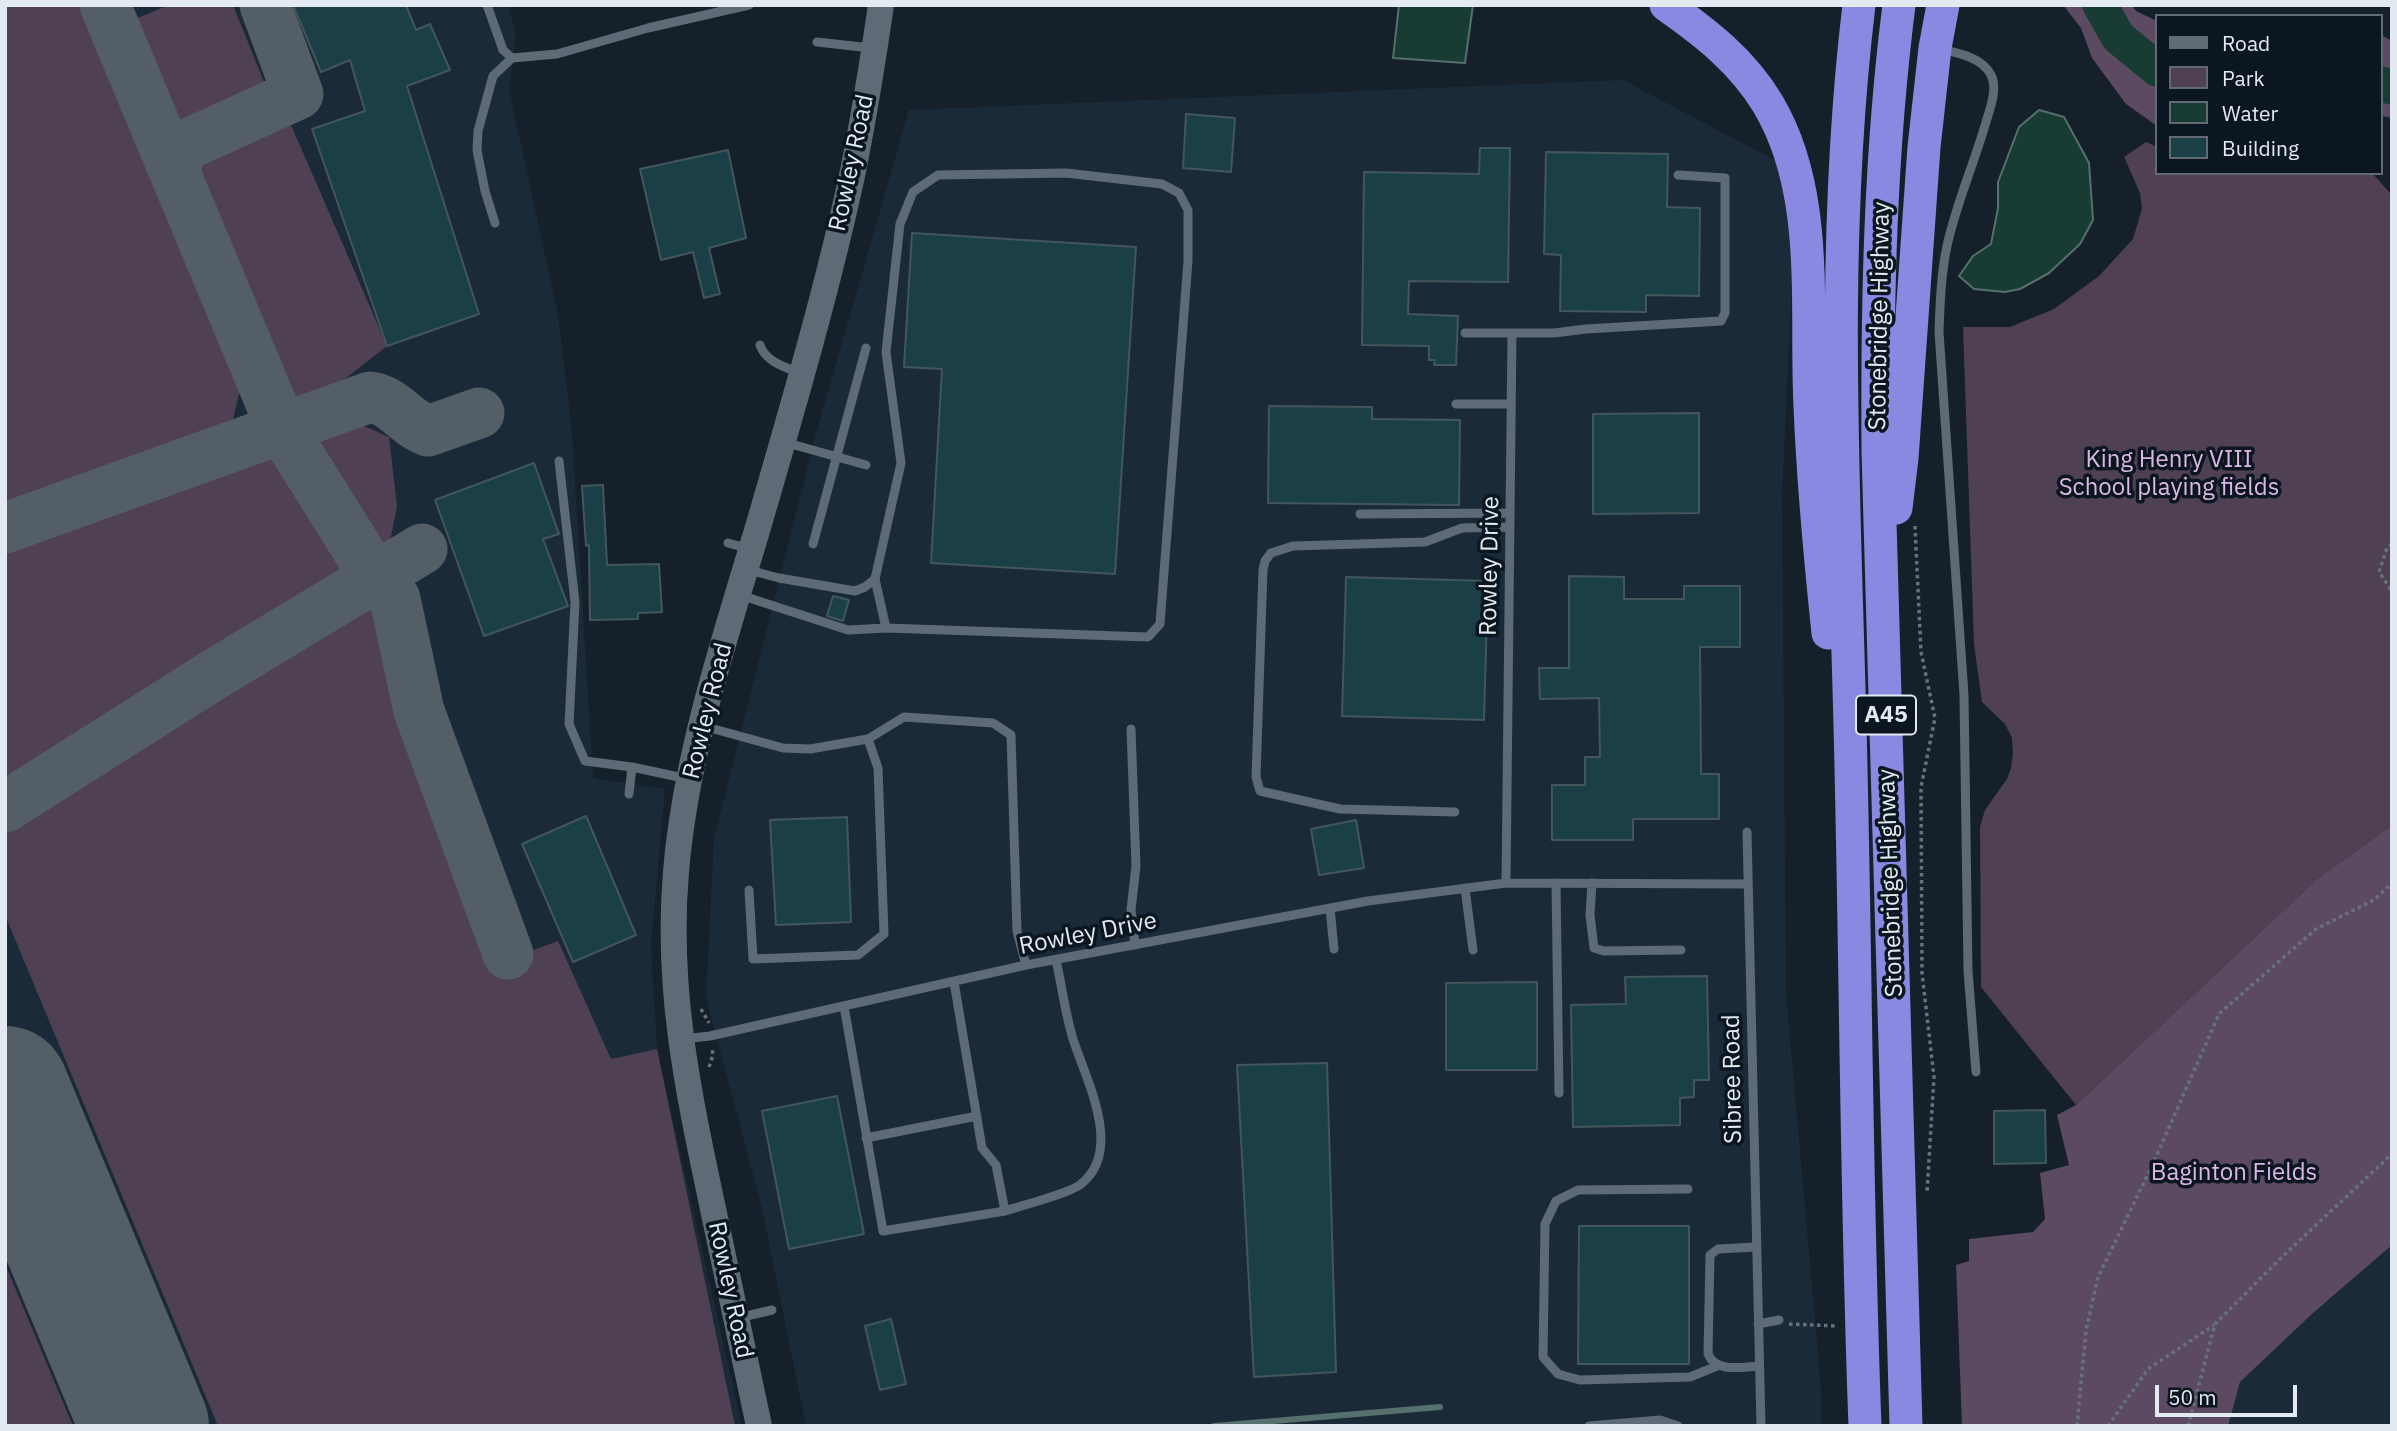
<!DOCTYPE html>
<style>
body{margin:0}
#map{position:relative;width:2397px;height:1431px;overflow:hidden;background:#15202a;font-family:"IBM Plex Sans",sans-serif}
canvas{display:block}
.frame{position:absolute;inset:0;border:7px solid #e3eaf1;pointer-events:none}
.legend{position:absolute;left:2155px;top:14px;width:228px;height:161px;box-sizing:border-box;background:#0c1620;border:2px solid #626b74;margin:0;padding:9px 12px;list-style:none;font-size:21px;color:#e3eaf1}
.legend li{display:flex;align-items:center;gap:14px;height:35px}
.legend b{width:35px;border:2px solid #626b74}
.scale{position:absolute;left:2155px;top:1385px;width:142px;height:32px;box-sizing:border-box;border:4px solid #e3eaf1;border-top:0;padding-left:9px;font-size:21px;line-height:24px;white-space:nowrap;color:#e3eaf1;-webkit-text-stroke:5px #0c1620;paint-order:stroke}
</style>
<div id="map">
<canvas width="2397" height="1431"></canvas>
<div class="frame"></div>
<ul class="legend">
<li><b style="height:9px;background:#5e6a76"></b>Road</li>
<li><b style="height:19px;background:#4f4153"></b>Park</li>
<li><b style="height:19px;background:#183b34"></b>Water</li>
<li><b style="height:19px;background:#1b3f47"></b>Building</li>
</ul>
<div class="scale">50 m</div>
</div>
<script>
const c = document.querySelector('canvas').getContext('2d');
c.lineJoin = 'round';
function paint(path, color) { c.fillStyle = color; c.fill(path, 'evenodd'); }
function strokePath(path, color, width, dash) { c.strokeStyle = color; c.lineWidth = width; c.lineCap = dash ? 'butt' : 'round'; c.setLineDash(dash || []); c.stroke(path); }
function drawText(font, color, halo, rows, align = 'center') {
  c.font = font + ' "IBM Plex Sans",sans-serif'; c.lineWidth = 7; c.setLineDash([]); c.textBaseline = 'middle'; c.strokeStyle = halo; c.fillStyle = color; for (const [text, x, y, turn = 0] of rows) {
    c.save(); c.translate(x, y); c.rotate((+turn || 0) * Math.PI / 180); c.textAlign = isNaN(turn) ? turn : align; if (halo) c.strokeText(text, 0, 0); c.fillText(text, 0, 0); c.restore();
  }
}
paint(new Path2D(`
 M5,5H508L516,36L509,90L558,314L572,433L593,778L665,789L651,945L657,1049L742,1426H5Z
 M1623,80L1797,172L1782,496L1786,993L1821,1388V1426H806L762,1208L706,998L714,839L817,430L909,110Z
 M2392,1245V1426H2228L2240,1382L2313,1313Z`), '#1b2a39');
paint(new Path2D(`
 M5,5H79L240,389L233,419L5,508Z
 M169,5H233L268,92L175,132L128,22Z
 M291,125L387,346L324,395L294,398L280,391L187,168Z
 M2146,142L2157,147V173H2372L2392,195V825L2317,879L2076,1105L1981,987L1980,827L1985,810L2007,779L2011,768L2013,754L2012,738L2005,724L1982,702L1974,644L1963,327H2010L2054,309L2099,276L2133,239L2142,209L2140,193L2124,157Z
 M355,422L389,437L397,506L388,552L348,579L5,785V549Z
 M357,599L371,609L496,964L558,941L611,1059L657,1049L735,1426H218L5,915V819Z
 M5,1264L73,1426H5Z`), '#4f4153');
paint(new Path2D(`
 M2063,5H2132L2136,11L2157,21V126L2126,104L2092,58L2081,28Z
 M2381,35L2392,41V118L2381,116Z
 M2392,825V1245L2313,1313L2240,1382L2228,1426H1962L1956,1265L1969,1261V1239L2033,1232L2045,1219L2040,1173L2069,1165L2057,1115L2076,1105L2317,879Z`), '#5b4a61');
const water = new Path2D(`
 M1399,5H1473L1465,63L1393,58Z
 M2039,110L2064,117L2089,163L2093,220L2080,244L2049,273L2020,289L2005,292L1974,289L1959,276L1973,256L1991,244L1998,208V182L2019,127Z`);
paint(water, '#183b34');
strokePath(water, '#55706d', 2);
strokePath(new Path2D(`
 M1214,1426L1440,1407`), '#55706d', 6);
strokePath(new Path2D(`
 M2100,5L2118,37L2157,69
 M2381,84L2392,87`), '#183b34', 35);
strokePath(new Path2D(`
 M105,5L281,427L375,577L395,599L419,711L508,954
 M176,173L177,158L186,145L298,94L265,5
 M5,528L370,397C394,400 406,423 428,431L479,413
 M5,807L210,677L422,549`), '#545e66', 51);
strokePath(new Path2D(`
 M5,1090L145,1426`), '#545e66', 128);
const building = new Path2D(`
 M293,5H406L416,30L430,24L450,70L407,86L479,314L387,346L312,129L365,111L350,60L321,72Z
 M1186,114L1235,118L1231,172L1183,168Z
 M1480,148H1510L1508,282L1409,281L1408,314L1458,316L1456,365H1434L1435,360H1429V346L1362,345L1364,172L1479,174Z
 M728,150L746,238L709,248L720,294L704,298L693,252L661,260L640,169Z
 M1546,152L1668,154L1667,207L1700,208L1699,296L1646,295V312L1560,311L1561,255L1544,254Z
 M912,233L1136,247L1115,574L931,563L942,369L904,367Z
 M1269,406L1372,407V419L1460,420L1459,505L1268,503Z
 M1699,413V513L1593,514V414Z
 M534,463L559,534L543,539L568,606L484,636L435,500Z
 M603,485L607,565L659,564L662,612L638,613V619L590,620L589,545L586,546L582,486Z
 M1569,576L1624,577V599H1684V586H1740V647H1700L1701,774H1719V819H1633V840H1552V785H1585V757H1600L1599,698L1540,699L1539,668H1569Z
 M1346,577L1488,581L1484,720L1342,716Z
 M833,596L849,600L843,621L827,616Z
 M586,816L636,935L573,962L522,844Z
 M847,817L851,922L776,925L770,820Z
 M1356,820L1364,868L1319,875L1311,829Z
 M1707,976L1709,1080H1694V1097L1680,1098V1125L1573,1127L1571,1005L1626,1004L1625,977Z
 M1537,982V1070H1446V983Z
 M1327,1063L1336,1372L1254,1377L1237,1065Z
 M837,1096L864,1234L789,1249L762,1111Z
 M2045,1110L2046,1163L1994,1164V1111Z
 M1579,1226H1689V1364H1578Z
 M891,1319L906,1384L880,1390L865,1326Z`);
paint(building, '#1b3f47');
strokePath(building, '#43565b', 2);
strokePath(new Path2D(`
 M1915,526L1921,652L1935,718L1921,787L1922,973L1934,1077L1927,1193
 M2392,544L2387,548L2379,572L2392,591
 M701,1009L709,1023
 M709,1067L713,1055L712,1048
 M1789,1324L1837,1326
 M2077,1426L2086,1331L2098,1277L2152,1166L2219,1014L2316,929L2374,900L2392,883
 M2108,1426L2148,1369L2214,1325
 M2188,1426L2215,1324L2284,1255L2392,1154`), '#68727b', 3.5, [3.5, 3.5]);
strokePath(new Path2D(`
 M487,5L503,50L512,58L557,54L648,28L749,5
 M817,42L871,48
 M1940,49C1958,53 1982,57 1991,75C1998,88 1990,109 1986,122C1974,164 1956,204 1947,246C1941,274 1940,304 1939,332L1964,695L1968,971L1976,1072
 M495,223L485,191L477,150L478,131L493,76L512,58
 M1465,333H1554L1586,329L1721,321L1725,313V178L1678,175
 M760,345C765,361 784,367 800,373
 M1456,404H1511
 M784,442L866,465
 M559,461L575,602L569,724L585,761L632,767
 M1360,514L1510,513
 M728,543L750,549
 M813,544L866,348
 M749,570L779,578L855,591L865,587L875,579
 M740,595L848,630L886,628L1148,637L1160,624L1188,261V210L1179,193L1162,184L1066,173L938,175L913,192L900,224L886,352L901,463L875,579L886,628
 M703,726L783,748L810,749L868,739L878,768L884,934L858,955L753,959L749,890
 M1131,729L1136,866L1131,910L1135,945
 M868,739L904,717L993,723L1011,735L1017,931L1026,965
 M629,794L632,767L688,779
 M1455,812L1340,809L1260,791L1256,777L1263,570L1265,561L1271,553L1293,546L1425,542L1462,528L1510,527
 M1747,832L1761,1426
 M1506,883L1512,333
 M1556,883L1559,1093
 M1592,883L1590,915L1594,948L1604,951L1681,950
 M1465,888L1473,950
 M1330,908L1334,949
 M844,1006L883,1231L1005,1211L996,1165L982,1148L954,982
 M683,1039L710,1036L1026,965L1368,901L1506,883L1748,884
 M866,1138L977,1116
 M1688,1189L1578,1190L1556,1201L1545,1224L1543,1357L1558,1374L1580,1380L1690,1377L1717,1366
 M1005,1211C1020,1206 1071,1193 1081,1184C1124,1150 1086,1080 1073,1039C1065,1013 1062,986 1056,960
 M1756,1247L1718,1249L1710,1255L1708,1354C1716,1373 1741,1367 1759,1366
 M738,1318L772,1310
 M1758,1324L1779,1320
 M1589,1426L1660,1420L1678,1426`), '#5e6a76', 9);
strokePath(new Path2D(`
 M759,1426C743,1352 728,1278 712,1204C688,1091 666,988 676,872C686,750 727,633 761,517C794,403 828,287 853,171C864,116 873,60 881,5`), '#5e6a76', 26);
strokePath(new Path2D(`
 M1666,5C1706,33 1743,62 1768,104C1821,193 1805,307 1810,406C1813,482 1820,557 1828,633
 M1859,5C1830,244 1844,486 1850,726C1856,959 1856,1192 1865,1426
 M1899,5C1880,154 1877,302 1878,452L1906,1426
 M1896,508L1902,458L1924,147L1935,48L1943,5`), '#8a88e1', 33);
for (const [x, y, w] of [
 [1886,715,60]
]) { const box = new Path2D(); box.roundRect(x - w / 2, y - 19.5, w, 39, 5); c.fillStyle = '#0c1620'; c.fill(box); strokePath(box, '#e3eaf1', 2); }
drawText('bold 23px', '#e3eaf1', null, [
 ["A45",1886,715]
]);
drawText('24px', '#e3eaf1', '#0c1620', [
 ["Rowley Road",852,163,-78],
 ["Stonebridge Highway",1880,316,-89],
 ["Rowley Drive",1490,566,-89],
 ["Rowley Road",708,711,-76],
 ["Stonebridge Highway",1891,883,-92],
 ["Rowley Drive",1088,934,-11],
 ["Sibree Road",1733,1079,-91],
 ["Rowley Road",730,1290,78]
]);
drawText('24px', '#dab7e4', '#0c1620', [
 ["King Henry VIII",2169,460],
 ["School playing fields",2169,488],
 ["Baginton Fields",2234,1173]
]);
</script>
